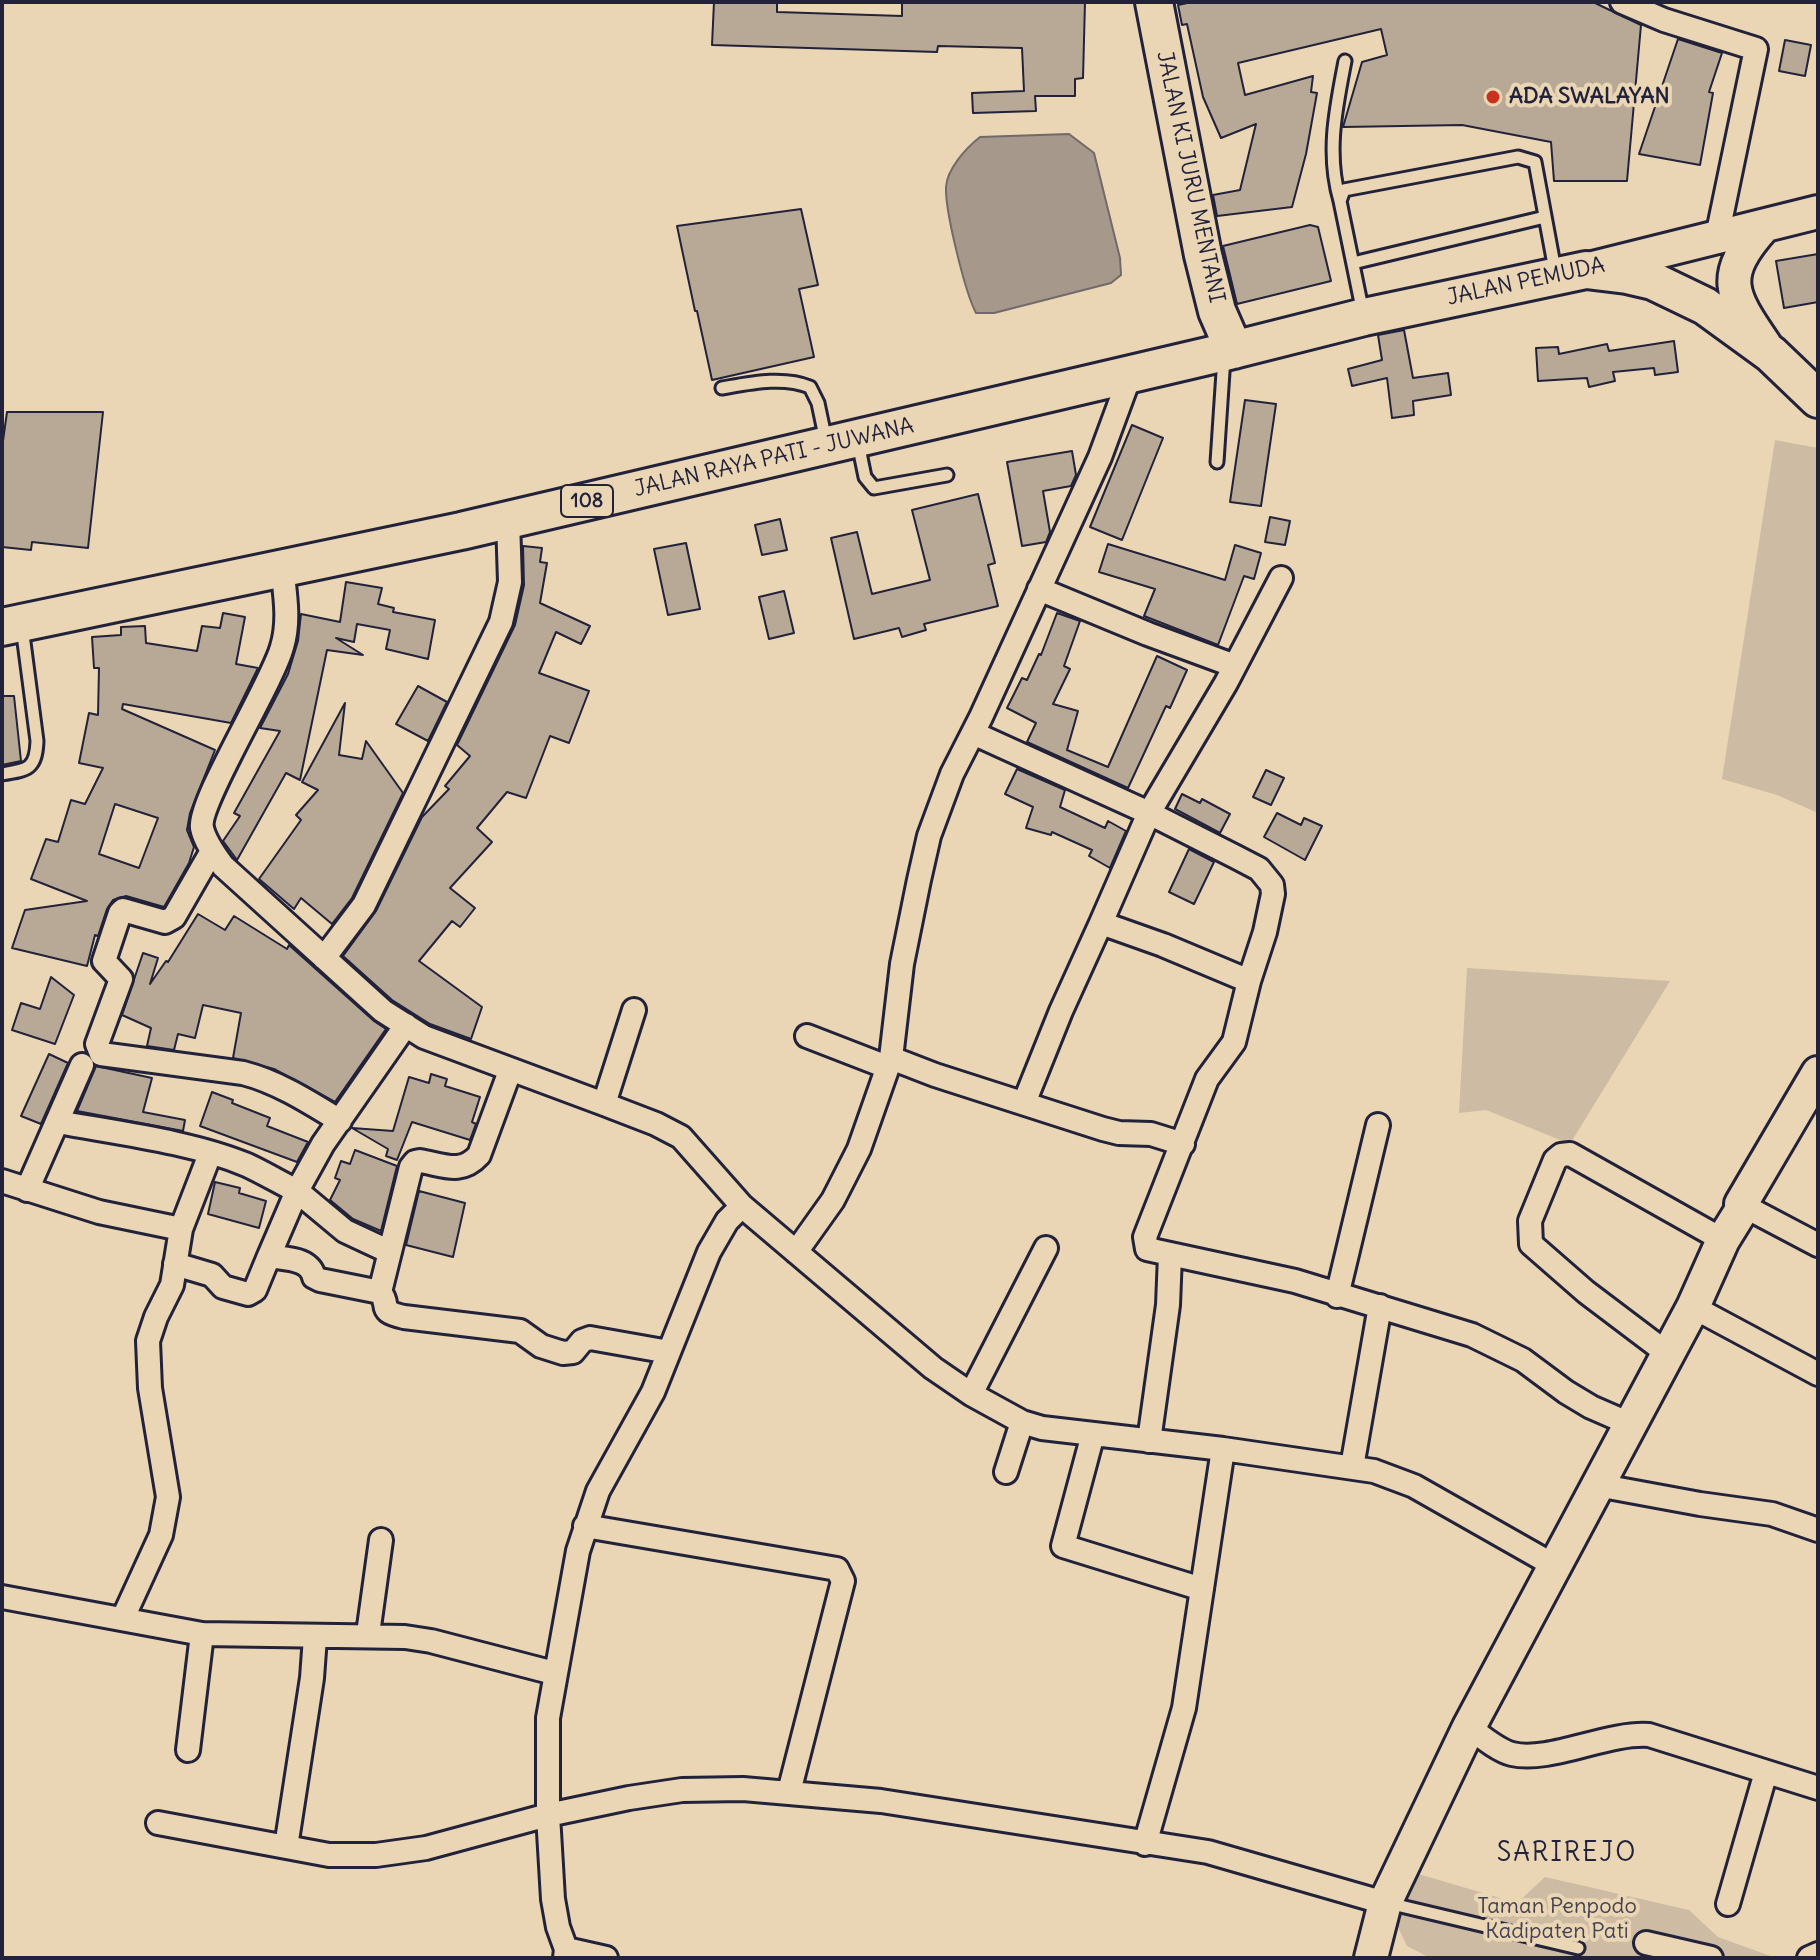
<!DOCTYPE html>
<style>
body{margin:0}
#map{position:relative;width:1820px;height:1960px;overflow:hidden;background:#ead6b4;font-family:Delius,sans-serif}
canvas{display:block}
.frame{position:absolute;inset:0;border:4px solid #22223b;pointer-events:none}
</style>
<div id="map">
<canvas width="1820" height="1960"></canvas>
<div class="frame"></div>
</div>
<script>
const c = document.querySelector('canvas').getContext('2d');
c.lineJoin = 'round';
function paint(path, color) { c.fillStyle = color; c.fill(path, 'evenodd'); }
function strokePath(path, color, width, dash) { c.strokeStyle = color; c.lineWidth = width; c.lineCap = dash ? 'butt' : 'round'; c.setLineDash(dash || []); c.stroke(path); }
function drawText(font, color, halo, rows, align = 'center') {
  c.font = font + ' Delius,sans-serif'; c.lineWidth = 8; c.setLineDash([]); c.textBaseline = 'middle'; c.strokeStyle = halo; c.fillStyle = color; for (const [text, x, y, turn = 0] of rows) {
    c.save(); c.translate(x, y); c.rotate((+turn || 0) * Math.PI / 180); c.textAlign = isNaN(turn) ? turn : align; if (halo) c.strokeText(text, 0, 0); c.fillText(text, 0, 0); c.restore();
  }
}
paint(new Path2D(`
 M1775,440L1818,448V813L1777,795L1722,779Z
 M1467,968L1670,981L1570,1144L1486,1110L1459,1113Z
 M1415,1873L1517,1903L1545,1877L1689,1910L1718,1937L1776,1958H1430L1407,1946L1396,1923Z`), '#cdbca3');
const water = new Path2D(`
 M1069,134L1094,153L1120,258L1121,275L1111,283L994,313H976C965,292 945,211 946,187C947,169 966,148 980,137Z`);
paint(water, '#a6988b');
strokePath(water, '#71696b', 2);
const building = new Path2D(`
 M714,2H777V12L902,16V2H1085L1083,78L1075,79V96H1035L1036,111L973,113L972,93L1024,91L1022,48L938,46L937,52L712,45Z
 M1192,2H1593L1641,25L1627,181H1554L1551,142L1462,125L1343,127L1362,62L1387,55L1381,29L1238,63L1245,95L1313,76L1311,92L1317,93L1306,154L1292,207L1217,216L1213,195L1240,190L1256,124L1221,138L1203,97L1187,24L1182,25L1178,5Z
 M1678,39L1722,53L1709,92L1713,93L1700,165L1639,154Z
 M1785,40L1811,45L1805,76L1779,71Z
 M801,209L818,285L799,289L814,357L712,380L697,311H695L677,226Z
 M1310,225L1318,227L1331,281L1237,304L1223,246Z
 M1818,254V302L1784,308L1776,261Z
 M1404,330L1413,378L1448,373L1451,395L1413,401L1414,415L1392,418L1387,378L1352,386L1348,369L1382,360L1378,335Z
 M1674,341L1678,372L1655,375L1654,368L1613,372L1615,381L1589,387L1587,378L1538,381L1536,348L1558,347L1559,354L1607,344L1609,351Z
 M1245,400L1276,404L1261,506L1230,502Z
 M7,412H103L88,548L32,542L31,550L2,547V448Z
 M1132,425L1163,438L1122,540L1090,527Z
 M1072,451L1076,475L1071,486L1043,491L1050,532L1046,542L1022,546L1007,462Z
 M978,494L995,563L988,565L998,606L924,624L926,630L902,637L899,628L854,639L831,538L857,532L872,594L930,580L912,510Z
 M1270,517L1290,521L1285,545L1265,542Z
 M780,519L787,550L762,555L755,525Z
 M686,543L700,609L668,615L654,549Z
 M1108,544L1225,580L1235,545L1261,553L1254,579L1244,576L1218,645L1144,616L1155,589L1099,572Z
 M523,546L542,548L540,562L547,563L540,603L590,626L581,644L556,632L539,673L589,691L569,743L550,736L526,798L507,792L477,828L492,842L450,888L475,908L460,927L452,921L419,961L482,1007L471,1039L430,1024L392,1000L343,956L376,911L422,817L449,789L445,786L470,756L457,745L515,625L524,585Z
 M346,582L382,588L378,604L394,608L393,612L435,620L428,659L386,649L390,630L357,624L354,642L336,638L363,655L327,650L300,780L286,773L237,860L223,841L240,816L234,813L280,731L260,728L288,674L298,641L301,614L340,622Z
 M784,591L794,633L769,639L759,597Z
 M223,613L245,617L236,664L258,668L231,723L123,704L122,709L215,750L190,813L187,830L194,847L189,863L164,907L126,896L113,900L107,909L98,936L95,935L87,966L12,948L25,910L87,901L31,879L46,839L58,842L71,800L85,804L103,768L79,763L89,713L98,715L99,668H94L92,637L121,635V627L145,626L146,643L197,651L202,626L220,628ZM115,804L158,818L139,868L99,854Z
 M1057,613L1080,621L1064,666L1070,669L1053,704L1078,711L1067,750L1108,767L1157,656L1187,670L1170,708L1166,706L1128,788L1027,742L1036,723L1007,708L1022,678L1027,680L1039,654L1041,655Z
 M418,686L447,702L428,741L396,724Z
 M2,696H14L21,761L2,765Z
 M345,703L339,755L362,759L366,741L403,793L352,898L332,924L301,898L294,909L259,879L301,820L296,815L318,790L302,782Z
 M1017,769L1065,790L1060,807L1105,828L1108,821L1126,831L1110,868L1089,856L1092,850L1052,832L1051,835L1026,828L1033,807L1005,794Z
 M1266,770L1284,778L1271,805L1253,797Z
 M1182,794L1200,803L1202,799L1230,814L1220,833L1175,809Z
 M1277,813L1301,825L1304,818L1322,826L1305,860L1264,837Z
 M1189,849L1214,862L1194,904L1169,892Z
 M198,914L225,930L234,916L287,949L289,945L374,1021L386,1029L335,1102L274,1069L233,1058L241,1013L203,1005L195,1038L178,1034L174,1050L147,1046L151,1028L122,1015L143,953L158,958L150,984L166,961L168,962Z
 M51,977L74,995L55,1044L12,1030L21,1003L40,1009Z
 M49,1054L68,1063L41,1124L21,1116Z
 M96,1066L152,1078L143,1112L185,1120L183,1131L77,1111Z
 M431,1074L447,1079L445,1086L480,1097L472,1122L476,1124L470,1140L412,1122L397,1160L386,1156L388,1149L352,1128L393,1131L409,1077L429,1083Z
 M212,1092L233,1100L232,1103L270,1118L267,1126L308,1142L297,1162L200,1126Z
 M355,1150L397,1166L381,1231L353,1219L330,1200L340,1180L335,1178L341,1161L350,1164Z
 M215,1182L240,1188L239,1193L266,1201L259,1228L208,1214Z
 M419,1191L465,1203L453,1257L406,1245Z`);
paint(building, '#b8a996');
strokePath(building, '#22223b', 2);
const lane = new Path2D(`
 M1340,201C1326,153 1336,108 1345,61
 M1353,263L1545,217
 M1363,313L1340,201L1344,190L1518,157L1535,162L1555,270
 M722,388C751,383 783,376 810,387L818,403L826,441
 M858,443L865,477L874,488L947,475
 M1217,462L1224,357
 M2,774C28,770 36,769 37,741L22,627
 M1388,1903L1578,1948`);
const street = new Path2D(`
 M1622,2L1664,20L1756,49L1717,237
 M282,567C285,594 290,621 282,647C272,684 197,804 202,828C205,842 215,855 223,866L383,1011L424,1037L604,1104L656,1124L681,1137L742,1206L933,1368L971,1394L1022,1422L1042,1428L1223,1449L1374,1471L1414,1486L1555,1566
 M1039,589L1148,634L1235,666
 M973,733L1149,813L1236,857L1259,869L1272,885L1273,894L1265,932L1249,981L1234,1042L1207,1079L1145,1237L1147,1249L1295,1281L1472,1335L1523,1360L1566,1392L1591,1407L1630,1424
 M212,851L174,917L165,922L123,910L120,913L104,961L121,979L97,1044L101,1054L243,1073C278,1082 309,1102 340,1121
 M324,958L364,905L501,622L510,582L508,520
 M1249,981L1163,945L1101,923L1149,813L1226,683L1281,578
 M807,1036L887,1067
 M891,1058L935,1075L1103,1129L1119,1133L1151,1134L1183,1144
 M1024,1103L1061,1011L1101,923
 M604,1104L634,1010
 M58,1122C117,1133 192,1142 247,1165C264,1173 281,1183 297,1191L323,1144L406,1025
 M2,1181L99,1212L181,1229
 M27,1190L82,1065
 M1744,1206L1818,1245
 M796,1252L833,1200L859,1149L891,1058L902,964L919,880L929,836L952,774L981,717L1100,457L1131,373
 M269,1256L297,1191L345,1231L390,1252
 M175,1264L212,1275L223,1287L248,1294L255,1290L269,1256C286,1259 310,1258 314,1277L320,1280L380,1292C392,1307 375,1310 404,1317L520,1331L541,1346L563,1353L573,1352L582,1341L590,1338L669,1352
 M380,1292L411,1167L415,1162L420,1161C444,1165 461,1175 479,1155L510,1071
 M1337,1296L1378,1125
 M1693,1307L1818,1374
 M1668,1354L1586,1292L1531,1244L1530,1221L1555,1160L1561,1155L1570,1154L1723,1240
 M971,1394L1046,1248
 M1093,1434L1063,1546L1202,1589
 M1149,1441L1168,1305L1170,1255
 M1352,1467L1380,1306
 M1006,1472L1022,1422
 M1597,1485L1700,1504L1772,1514L1818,1530
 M585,1526L837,1569L843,1581L789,1792
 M2,1597L202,1634L405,1637L431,1641L554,1673
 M123,1618L161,1535L168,1497L150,1388L148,1341L156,1317L172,1285L181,1229L210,1154
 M368,1634L381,1540
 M1469,1727C1481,1736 1497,1750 1512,1754C1549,1763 1607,1732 1649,1735L1818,1788
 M188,1750L202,1634
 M158,1823L329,1855H376L426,1848L548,1815L629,1798L682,1790L743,1789L881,1801L1208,1852L1385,1903
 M1145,1844L1184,1708L1223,1449
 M286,1847L312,1678L315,1637
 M1728,1904L1766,1772
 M1646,1943L1711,1958
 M566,1949L606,1958
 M565,1958L566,1949L558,1927L553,1899L548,1815V1718L578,1551L598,1491L653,1392L709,1252L727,1221L742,1206
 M1809,1958L1818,1954`);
const secondary = new Path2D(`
 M1764,226C1719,276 1730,294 1765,345
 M1593,268L1818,212
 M1371,1958L1385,1903L1469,1727L1693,1307L1723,1240L1744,1206L1741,1204L1818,1073`);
const primary = new Path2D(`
 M1154,2L1203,255L1217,311L1234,350
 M2,627L461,531L1225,352L1364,317L1586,270L1627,275L1653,281L1705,306L1771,354L1818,399`);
strokePath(lane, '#22223b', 17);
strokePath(street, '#22223b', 28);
strokePath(secondary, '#22223b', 38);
strokePath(primary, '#22223b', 42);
strokePath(lane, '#ead6b4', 11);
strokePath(street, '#ead6b4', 22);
strokePath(secondary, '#ead6b4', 32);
strokePath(primary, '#ead6b4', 36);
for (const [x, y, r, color] of [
 [1493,97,8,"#c8321e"]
]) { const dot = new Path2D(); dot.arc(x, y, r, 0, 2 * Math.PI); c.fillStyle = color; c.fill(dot); strokePath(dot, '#ead6b4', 3); }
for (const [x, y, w] of [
 [587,501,52]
]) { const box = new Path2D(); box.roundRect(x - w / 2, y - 16, w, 32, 6); c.fillStyle = '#ead6b4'; c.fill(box); strokePath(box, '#22223b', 2); }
drawText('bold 20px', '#22223b', null, [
 ["108",587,501]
]);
drawText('bold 22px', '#22223b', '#ead6b4', [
 ["ADA SWALAYAN",1509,97]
], 'left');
drawText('22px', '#22223b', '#ead6b4', [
 ["JALAN KI JURU MENTANI",1190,177,78],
 ["JALAN PEMUDA",1526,282,-12],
 ["JALAN RAYA PATI - JUWANA",774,458,-13]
]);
drawText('22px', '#444150', '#ead6b4', [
 ["Taman Penpodo",1557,1907],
 ["Kadipaten Pati",1557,1932]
]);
c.letterSpacing = '2px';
drawText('26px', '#22223b', '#ead6b4', [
 ["SARIREJO",1567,1854]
]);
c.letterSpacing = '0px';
</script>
